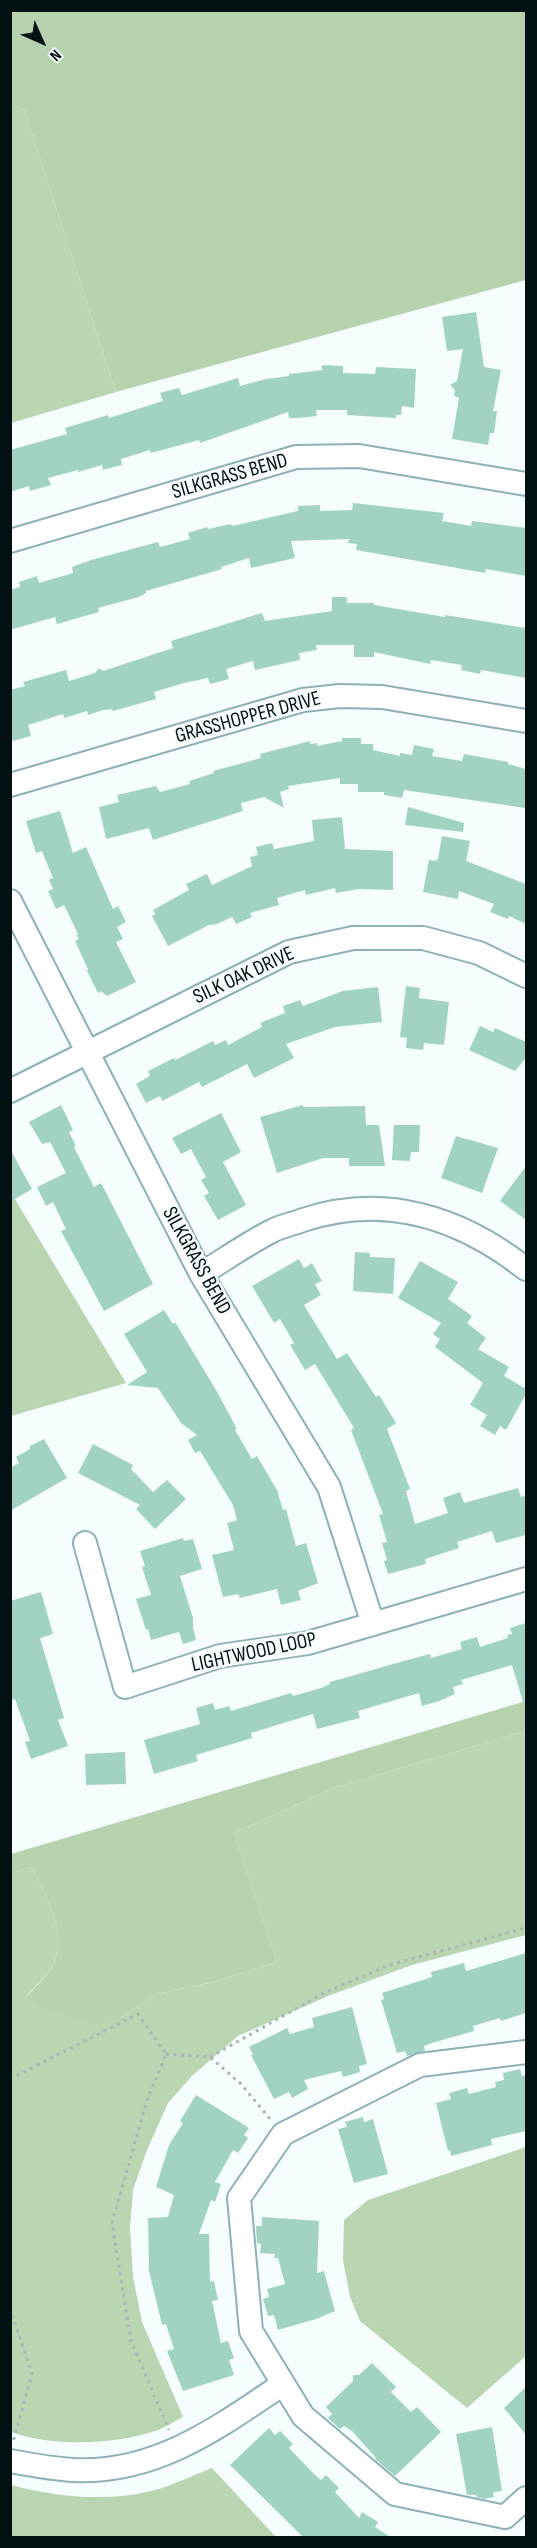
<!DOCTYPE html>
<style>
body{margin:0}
#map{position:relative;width:537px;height:2548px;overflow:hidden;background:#f6fdfe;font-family:"Sofia Sans Condensed",sans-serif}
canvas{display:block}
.frame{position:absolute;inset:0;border:12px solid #041112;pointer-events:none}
.north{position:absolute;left:12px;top:12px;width:60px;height:60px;-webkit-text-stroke:4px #f6fdfe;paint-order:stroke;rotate:135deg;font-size:16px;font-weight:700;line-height:24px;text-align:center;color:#041112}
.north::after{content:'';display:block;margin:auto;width:21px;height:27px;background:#041112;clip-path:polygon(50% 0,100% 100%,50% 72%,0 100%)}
</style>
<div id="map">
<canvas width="537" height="2548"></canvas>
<div class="frame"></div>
<div class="north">N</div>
</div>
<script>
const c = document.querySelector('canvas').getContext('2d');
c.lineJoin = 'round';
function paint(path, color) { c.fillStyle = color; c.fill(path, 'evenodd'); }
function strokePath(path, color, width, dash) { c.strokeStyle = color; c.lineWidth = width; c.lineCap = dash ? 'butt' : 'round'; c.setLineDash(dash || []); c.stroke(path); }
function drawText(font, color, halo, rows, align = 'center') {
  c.font = font + ' "Sofia Sans Condensed",sans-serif'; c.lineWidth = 5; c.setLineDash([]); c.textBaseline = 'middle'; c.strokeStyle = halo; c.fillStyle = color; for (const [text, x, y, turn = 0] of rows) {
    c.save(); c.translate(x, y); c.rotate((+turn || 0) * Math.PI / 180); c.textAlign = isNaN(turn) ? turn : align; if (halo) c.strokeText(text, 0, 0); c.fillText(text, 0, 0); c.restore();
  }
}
paint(new Path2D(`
 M24,109L116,392L11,423L10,113Z
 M10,1191L126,1383L11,1416H10Z
 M526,1731V1935L412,1965L328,1996L238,2036L192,2076L168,2103L147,2150L133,2190L130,2228L133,2277L142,2322L183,2417C175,2421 166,2427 158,2430C116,2445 52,2447 11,2432L10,1873L32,1867C46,1897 69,1932 53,1965C47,1977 33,1987 25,1998L117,2020L157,1994L213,1982L277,1962L234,1833L336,1787Z
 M526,2147V2356L467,2408L360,2321L350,2297L343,2260L344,2220L368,2200Z
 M212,2468L276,2537H11V2485C57,2497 104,2502 152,2491C172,2486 193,2475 212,2468Z`), '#b9d5b2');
paint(new Path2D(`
 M11,10L526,11V280L116,392L24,109L11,113Z
 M526,1701V1731L336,1787L234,1833L277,1962L213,1982L157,1994L117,2020L93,2024L42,2007L25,1998C34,1988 47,1977 53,1965C69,1932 46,1897 32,1867L11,1873V1854Z`), '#b6d2af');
paint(new Path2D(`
 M476,312L484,367L501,370L493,411H497L494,433H490L488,445L452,439L459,398L454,396L455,390L450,385L457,381L463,349L447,351L442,317Z
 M322,365L343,366V373L375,374L376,367L416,369L414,408L402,406L401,415H396V418L347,415V410H316L317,416L297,418H289L288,412L200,443L199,440L151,453L150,450L121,459L122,465L103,470L102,465L78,472V470L48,478L51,485L30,491L29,486L10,492V450L67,434L65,428L108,415L109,418L163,401L160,393L179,388L182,395L238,378L240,386L266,379L289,376V374L322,370Z
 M353,503L444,513L442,521L471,526L472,521L526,528V576L486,569L485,573L356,550L357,544L348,543L349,539L291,541L295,558L251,568L249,558L221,567L222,569L146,591V593L139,597L98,608L99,612L57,624L55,617L10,630V590L20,587L19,582L37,576L39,583L73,573L72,567L91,560L158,542L160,547L190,539L188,533L207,527L208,529L231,524L232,526L298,511V506L320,505V511L352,510Z
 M332,597H347V603H374V605L445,617V615L526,628V678L481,670L480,674L461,670L462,665L431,660L430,664L374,652V657H354V645H316L317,650L299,653L300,660L255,670L253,661L226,669L229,679L210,684L208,678L184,683L154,692L156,699L113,711L112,709L103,710L88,715L87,711L64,718L63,714L28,725L31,736L13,741L10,734V690L25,686L23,682L66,670L69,681L95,673L99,668L103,671L173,648L171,641L262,613L265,621L332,611Z
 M342,738H361V744H373V750L400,756V753L412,755L414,745L434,749L432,756L462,761L464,754L508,762V764L526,769L525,808L404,790L402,798L384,795V792H358V784H340V778L288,786L289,789L280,792L284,808L264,797L241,803L243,811L153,840L149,828L106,839L99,807L119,802L117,795L156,786L160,792L190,784L189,781L214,773L213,771L261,758L260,754L310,741V744L317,743V746L342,741Z
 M408,807L464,823L463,832L405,825Z
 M60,811L73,853L86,847L113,909L118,906L126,922L117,927L123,939L116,942L136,982L107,996L101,991L98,993L87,971L88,969L75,941L79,939L76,935L78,934L64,905L56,909L48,891L53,889L49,880L53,878L42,851L36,853L26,821Z
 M342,817L345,849L393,851V890L359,889L336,893L335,888L306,895L305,890L277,898L279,905L250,913L252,917L236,924L232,917L217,924L209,925L168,946L152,916L155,914L153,910L189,890L186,884L207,874L212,885L252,866L250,857L258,855L256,847L272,843L274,849L314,841L312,820Z
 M442,836L470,841L466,861L526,884V924L509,916L508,919L490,912L494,904L459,891L458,899L423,892L429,860L435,861L438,859Z
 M406,986L420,988L419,998L449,1002L444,1045L424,1043L423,1050L406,1048L407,1038L400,1037Z
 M378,987L382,1022L335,1027L286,1044L294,1058L254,1078L247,1064L202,1087L199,1082L162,1101L160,1096L146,1103L136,1084L150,1076L148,1071L174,1058L175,1060L213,1041L215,1045L226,1040L228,1045L262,1027L260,1023L285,1013L283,1006L300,1000L303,1006L343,991Z
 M480,1026L493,1032L495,1028L526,1042V1058L515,1071L469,1050Z
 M61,1105L73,1130L69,1132L76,1146L74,1147L94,1187L101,1183L153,1284L104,1311L61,1231L66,1229L53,1202L46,1206L37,1187L66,1173L50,1142L42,1144L29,1122Z
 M303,1105V1107L365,1106L366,1125H379L385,1166H349V1158H323L277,1173L260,1117Z
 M221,1113L241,1152L223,1162L246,1205L218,1220L204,1196L209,1193L201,1180L206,1177L191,1149L181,1154L172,1138Z
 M394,1125H420L419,1152H411L410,1161L392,1160Z
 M456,1136L498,1148L482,1193L441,1178Z
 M10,1149L32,1189L10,1202Z
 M526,1166V1220L500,1201Z
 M355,1252L370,1253V1257L395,1258L393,1294L353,1291Z
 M299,1259L304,1268L312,1263L322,1281L315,1284L321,1295L304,1305L337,1359L347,1353L376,1397L379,1395L396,1423L387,1429L410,1489L406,1491L415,1524L448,1513L443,1498L460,1492L464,1503L518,1488L521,1497L526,1495V1535L496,1543L492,1531L457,1542L459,1548L425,1559L426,1564L388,1574L384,1561L387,1560L382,1543L387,1542L379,1515L383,1514L351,1430L354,1428L315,1364L305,1370L290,1345L294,1343L280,1319L274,1323L252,1286Z
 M420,1261L458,1282L448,1299L472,1316L467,1323L486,1338L478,1349L509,1367L504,1376L526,1389V1394L506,1430L500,1426L495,1435L480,1426L487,1415L470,1405L483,1383L435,1347L440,1339L433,1334L441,1323L398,1298Z
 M164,1310L173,1324L175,1322L216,1390L237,1429L235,1430L252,1459L257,1456L277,1490L283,1510L286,1509L296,1546L306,1543L318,1583L298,1591L301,1600L281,1605L277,1589L240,1598L238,1594L223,1597L212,1555L234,1550L227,1523L237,1520L233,1505L200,1451L195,1453L188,1440L197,1435L181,1423L158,1388L127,1385L147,1372L124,1334Z
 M44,1439L67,1478L10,1511V1468L19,1463L16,1457L30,1449V1446Z
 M93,1444L133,1465L131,1469L153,1492L167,1480L186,1499L155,1529L136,1509L140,1505L78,1473Z
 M183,1538L184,1541L193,1539L202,1569L180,1576L193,1618V1628L196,1640L183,1644L179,1632L151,1640L148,1629L146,1630L136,1599L151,1595L142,1567L145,1566L140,1551Z
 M41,1592L53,1634L40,1638L64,1718L58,1720L68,1746L31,1759L25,1742L30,1741L15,1699L10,1700V1601Z
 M526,1623V1701L523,1702L512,1665L461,1680L463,1684L453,1687L455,1694L439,1701L422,1706L419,1693L358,1711L360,1718L317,1729L313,1714L251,1733L252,1738L196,1755L198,1761L154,1774L144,1740L200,1724L196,1708L213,1703L215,1710L229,1706L231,1711L291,1693L293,1696L321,1688L330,1684V1682L400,1662L430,1654L431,1658L462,1649L460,1642L477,1637L480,1647L508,1638L507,1635L512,1634L510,1628Z
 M125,1752L126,1784L86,1785L85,1754Z
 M526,1953V2013L501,2021L500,2018L473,2026L474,2031L432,2043L424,2046L425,2051L407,2056L405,2051L397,2053L381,2000L384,1999L382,1993L432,1977L431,1972L464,1963L466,1971Z
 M352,2007L367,2064L359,2066L360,2072L343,2077L341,2071L304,2080L308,2089L292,2098L289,2092L274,2099L251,2055L253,2054L249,2047L287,2028L290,2034L314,2027L312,2018Z
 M520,2069L522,2076L526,2075V2131L491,2139L492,2145L451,2156L450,2150L448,2151L436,2103L451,2099L449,2093L467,2088L469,2094L496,2087L495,2082L504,2080L503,2073Z
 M196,2095L249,2128L244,2135L248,2138L238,2153L233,2150L215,2182L221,2184L215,2202L211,2200L199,2234H209L210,2282L214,2281L218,2300L212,2301L221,2343L228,2341L234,2358L229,2360L234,2375L183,2391L167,2351L174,2349L166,2324L162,2325L149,2271L148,2218L168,2217L174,2195L156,2187L169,2145L183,2123L180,2121Z
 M363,2117L364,2122L373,2119L388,2174L354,2183L338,2129L347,2127L345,2122Z
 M262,2217L319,2221L317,2273L324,2271L335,2311L316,2319L278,2330L274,2315L268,2316L263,2299L269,2297L267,2289L285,2284L278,2258H274L275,2254L260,2253L261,2244L257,2243L256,2226H262Z
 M372,2363L396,2387L391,2392L411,2412L417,2407L441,2432L395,2476L375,2459L376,2458L352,2431L344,2426L340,2429L328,2418L332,2414L326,2407L353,2381V2375H359Z
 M526,2387V2435L504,2408Z
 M492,2427L502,2491L493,2492L494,2497L484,2499L476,2497V2495H467L456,2434Z
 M269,2428L275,2435L280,2431L293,2444L289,2448L314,2474L321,2480L326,2475L339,2488L335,2492L359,2518L362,2512L378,2522L375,2527L392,2538H304L230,2465Z`), '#a2d3c2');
const minor = new Path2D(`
 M10,541L296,457L359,456L526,484
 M10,785L303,700L340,696L382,697L526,721
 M10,901L201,1274L329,1487L373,1624
 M10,1091L289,952L353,938H423L479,953L526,976
 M201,1274C224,1260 248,1243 272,1231C281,1226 293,1224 303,1220C384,1193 460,1217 526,1269
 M85,1543L125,1687L220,1656L308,1643L526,1579
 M526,2052L420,2065L283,2134L239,2198L251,2331L303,2416L395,2494L505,2517L526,2498
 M10,2461C32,2465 53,2469 74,2470C156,2474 219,2427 283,2384`);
strokePath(minor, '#8eb1b6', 26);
strokePath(new Path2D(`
 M166,2054L210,2057L241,2084L270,2119
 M210,2057L324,1993L389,1965L526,1928
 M10,2079L138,2014L166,2054L147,2100L112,2223L131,2341L169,2430
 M10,2308L32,2374L13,2442`), '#adb5b6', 3, [3, 4.5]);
strokePath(minor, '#fff', 22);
drawText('21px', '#041112', '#f6fdfe', [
 ["SILKGRASS BEND",230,477,-16],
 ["GRASSHOPPER DRIVE",248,718,-15],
 ["SILK OAK DRIVE",244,976,-25],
 ["SILKGRASS BEND",196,1261,61],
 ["LIGHTWOOD LOOP",254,1653,-12]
]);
</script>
